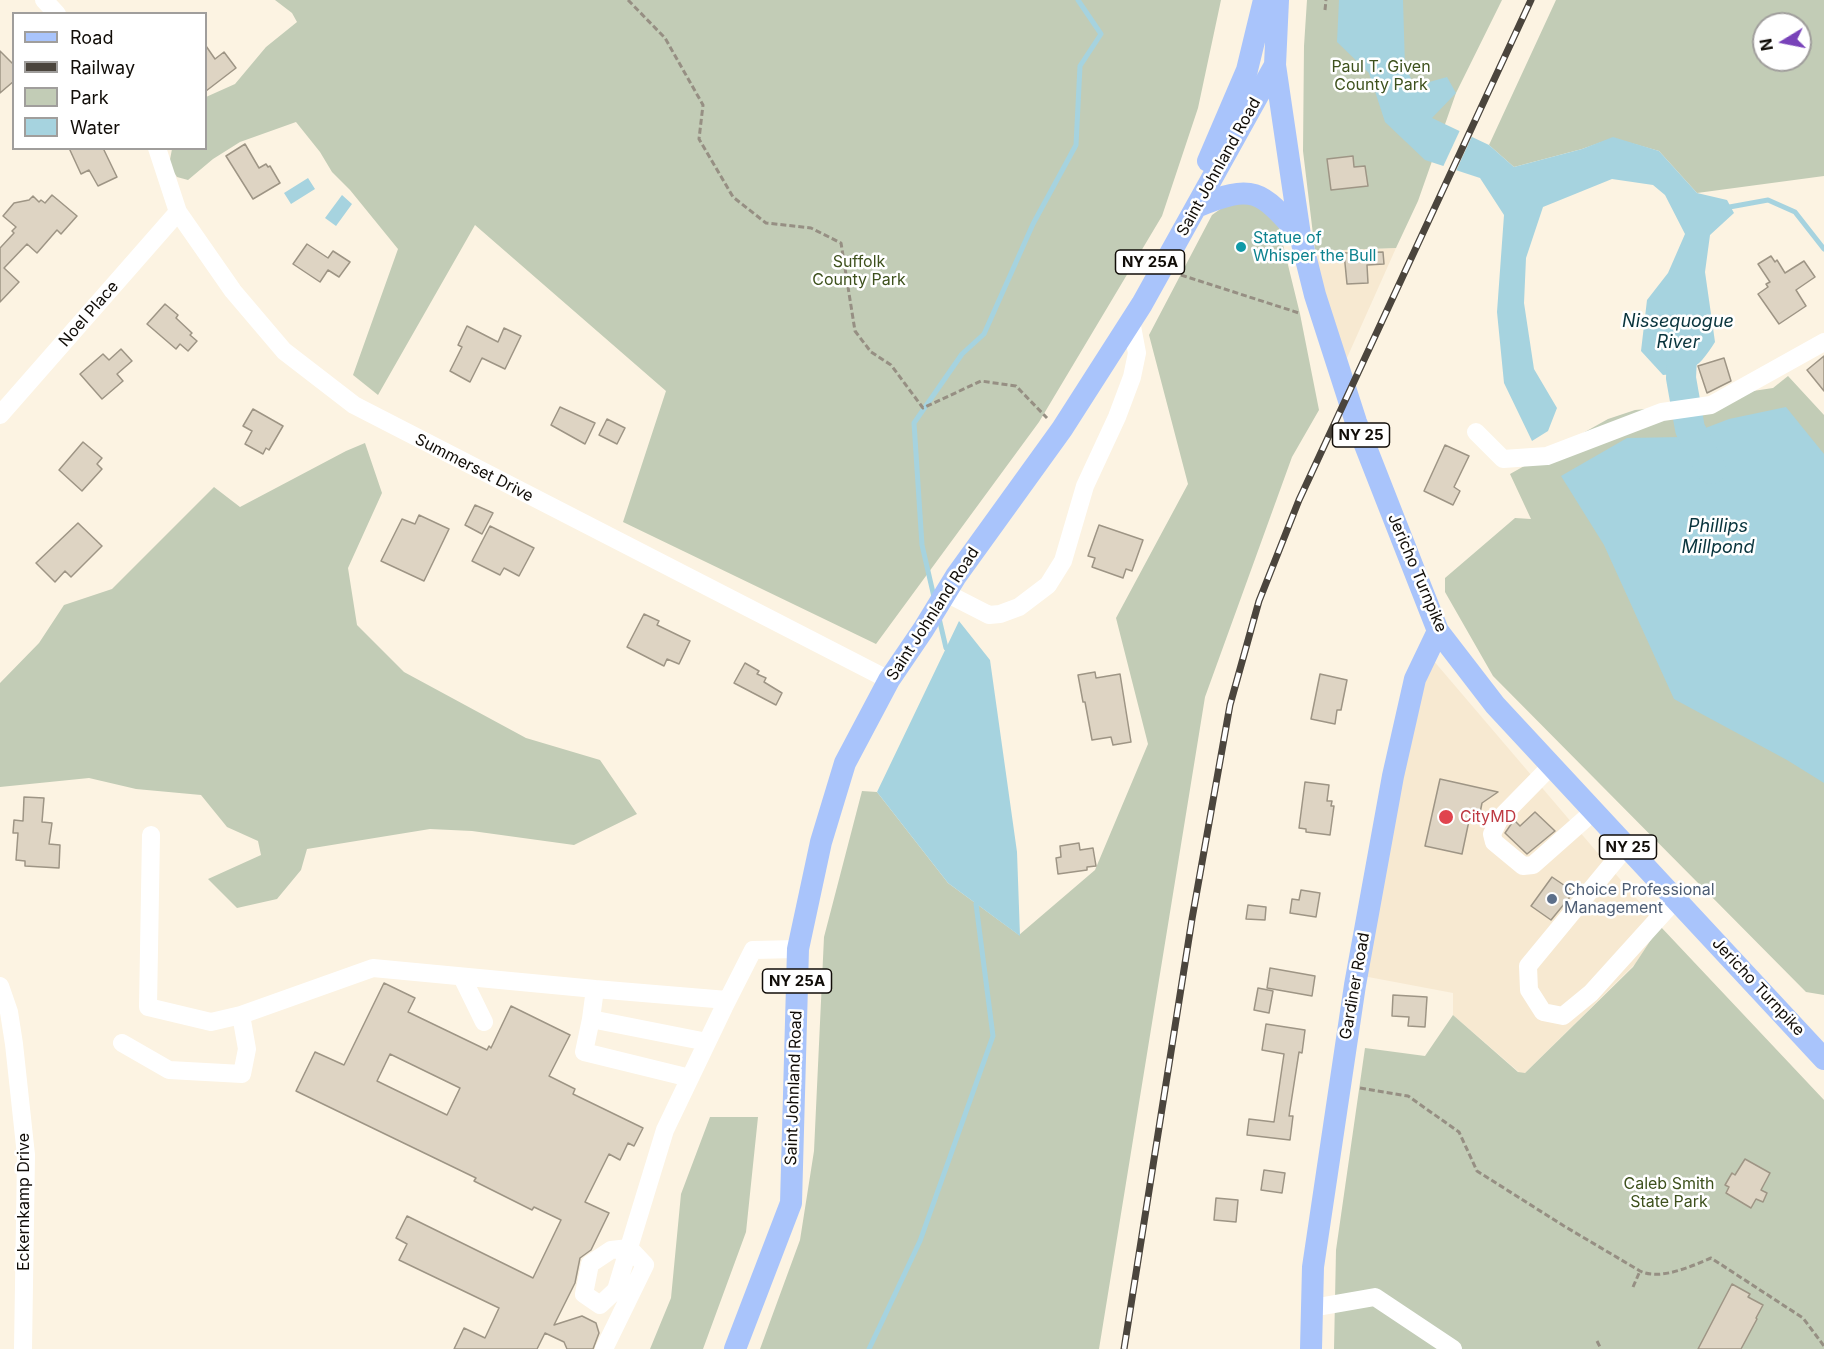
<!DOCTYPE html>
<style>
body{margin:0}
#map{position:relative;width:1824px;height:1349px;overflow:hidden;background:#fcf3e2;font-family:Inter,sans-serif}
canvas{display:block}
.legend{position:absolute;left:12px;top:12px;width:195px;height:138px;box-sizing:border-box;background:#fff;border:2px solid #a09e9c;margin:0;padding:8px 10px;list-style:none;font-size:18px;color:#110d08}
.legend li{display:flex;align-items:center;gap:12px;height:30px}
.legend b{width:30px;border:2px solid #a09e9c}
.north{position:absolute;left:1752px;top:12px;width:60px;height:60px;box-sizing:border-box;background:#fff;border:2px solid #a09e9c;border-radius:50%;rotate:260deg;font-size:16px;font-weight:700;line-height:24px;text-align:center;color:#110d08}
.north::after{content:'';display:block;margin:auto;width:21px;height:27px;background:#7842b9;clip-path:polygon(50% 0,100% 100%,50% 72%,0 100%)}
</style>
<div id="map">
<canvas width="1824" height="1349"></canvas>
<ul class="legend">
<li><b style="height:8px;background:#a9c4fb"></b>Road</li>
<li><b style="height:8px;background:#4b453d"></b>Railway</li>
<li><b style="height:16px;background:#c2ccb6"></b>Park</li>
<li><b style="height:16px;background:#a6d3df"></b>Water</li>
</ul>
<div class="north">N</div>
</div>
<script>
const c = document.querySelector('canvas').getContext('2d');
c.lineJoin = 'round';
function paint(path, color) { c.fillStyle = color; c.fill(path, 'evenodd'); }
function strokePath(path, color, width, dash) { c.strokeStyle = color; c.lineWidth = width; c.lineCap = dash ? 'butt' : 'round'; c.setLineDash(dash || []); c.stroke(path); }
function drawText(font, color, halo, rows, align = 'center') {
  c.font = font + ' Inter,sans-serif'; c.lineWidth = 5; c.setLineDash([]); c.textBaseline = 'middle'; c.strokeStyle = halo; c.fillStyle = color; for (const [text, x, y, turn = 0] of rows) {
    c.save(); c.translate(x, y); c.rotate((+turn || 0) * Math.PI / 180); c.textAlign = isNaN(turn) ? turn : align; if (halo) c.strokeText(text, 0, 0); c.fillText(text, 0, 0); c.restore();
  }
}
paint(new Path2D(`
 M1396,248L1346,360L1327,304L1315,251Z
 M1433,660L1660,926L1635,964L1525,1073H1520L1453,1015V993L1363,976L1410,723Z`), '#f7e9d1');
paint(new Path2D(`
 M275,0H1221L1198,108L1162,216L1039,422L876,644L623,522L666,391L475,225L378,395L353,375L398,249L350,190L332,172L320,152L296,122L240,142L213,159L188,180L177,177L169,165L172,149L206,148V97L235,84L266,47L297,22L292,13Z
 M1307,0H1502L1456,93L1418,201L1396,248L1315,251L1303,151L1304,46Z
 M1556,0H1824V176L1697,193L1659,151L1613,138L1582,149L1514,167L1489,145ZM1764,24H1800V60H1764Z
 M1233,200L1259,201L1277,220L1300,314L1319,410L1292,457L1205,697L1099,1349H760L800,1240L814,1151L824,937L862,791L877,792L948,883L1019,935L1095,870L1148,744L1116,618L1188,484L1149,335L1212,215Z
 M1788,376L1824,415V995L1806,992L1493,676L1445,592V578L1515,518L1531,519L1510,474L1608,419L1635,410L1707,404L1753,391L1773,388Z
 M365,443L382,493L348,568L357,625L404,672L526,738L600,760L637,814L574,845L472,831L430,829L307,849L301,870L277,899L237,908L208,879L261,855L258,841L227,827L201,795L136,789L89,778L0,787V683L39,643L64,605L112,589L214,487L240,507L346,451Z
 M1660,926L1824,1100V1349H1334L1336,1250L1365,1048L1425,1056L1453,1015L1518,1072L1525,1073L1633,967Z
 M710,1117H758L746,1232L703,1349H650L671,1298L681,1194Z`), '#c2ccb6');
paint(new Path2D(`
 M1339,0H1403L1405,67L1415,86L1447,77L1456,93L1432,118L1489,145L1514,167L1582,149L1613,137L1659,151L1697,193L1727,200L1734,213L1710,235L1705,272L1715,342C1699,367 1693,372 1663,375L1641,351L1647,300L1668,273L1685,234L1665,195L1653,185L1612,179L1543,207L1526,258L1524,303L1534,369L1557,408L1548,431L1532,441L1504,383L1497,312L1504,215L1480,178L1425,160L1385,122L1369,73L1337,42Z
 M308,178L315,189L291,204L284,193Z
 M342,195L352,204L336,226L325,218Z
 M1786,407L1824,454V783L1787,760L1674,699L1604,545L1561,476L1627,438L1682,437L1729,419Z
 M959,621L990,660L1017,852L1020,936L948,883L877,792Z`), '#a6d3df');
paint(new Path2D(`
 M1461,128L1473,134L1455,173L1442,169Z`), '#fcf3e2');
strokePath(new Path2D(`
 M1724,208L1768,200L1795,212L1824,249
 M934,597L922,545L914,423L962,354L984,334L1033,224L1076,145L1080,66L1101,34L1078,0
 M939,618L946,648
 M869,1349L920,1241L993,1036L976,904`), '#a6d3df', 5);
strokePath(new Path2D(`
 M1683,334L1681,378L1690,429L1711,469`), '#a6d3df', 30);
const building = new Path2D(`
 M206,46L215,59L224,52L236,68L206,91Z
 M0,51L14,65V81L0,93Z
 M245,144L259,168L266,164L268,167L270,166L280,183L253,199L226,156Z
 M69,148H103L117,177L98,186L89,170L81,174Z
 M1353,156L1354,167L1365,166L1368,186L1331,190L1327,159Z
 M52,195L77,216L61,234L57,230L37,253L27,244L4,268L19,282L0,302V248L14,233L12,231L16,227L3,216L14,203L29,200L33,196L39,202L41,200L45,203Z
 M307,244L328,258L333,251L350,262L339,277L328,270L320,282L293,264Z
 M1383,252L1384,264L1367,265L1368,283L1347,284L1344,253Z
 M1771,256L1775,262L1777,260L1785,273L1804,261L1815,277L1796,290L1806,306L1779,324L1758,294L1768,287L1766,284L1770,282L1758,264Z
 M165,304L178,315L176,318L192,333L190,335L197,341L188,351L180,344L176,349L147,324Z
 M467,326L498,342L504,328L521,336L505,369L482,358L470,382L450,371L462,347L458,345Z
 M121,349L132,361L117,374L123,381L102,399L80,374L103,354L109,360Z
 M1824,356V391L1807,370Z
 M1724,358L1731,381L1707,393L1698,366Z
 M560,407L595,423L585,444L551,425Z
 M253,409L283,426L269,450L266,448L263,454L245,444L252,431L243,426Z
 M607,419L625,428L617,444L599,435Z
 M83,442L102,458L97,464L102,469L82,491L59,470Z
 M1445,445L1469,456L1454,487L1460,491L1453,505L1424,491Z
 M475,505L493,513L482,534L465,525Z
 M419,515L449,529L424,581L381,561L402,519L415,524Z
 M78,523L102,546L71,577L65,571L55,582L36,563Z
 M1099,525L1143,540L1132,571L1126,569L1123,578L1092,567L1095,558L1088,556Z
 M490,526L534,548L519,576L504,568L500,575L472,561Z
 M644,614L659,621L657,625L690,641L679,664L667,659L664,666L627,647Z
 M745,663L759,671L757,674L766,678L764,682L782,693L776,705L734,683Z
 M1095,672L1096,678L1120,674L1131,742L1113,745L1111,737L1092,740L1085,702H1083L1078,675Z
 M1320,674L1347,680L1341,710H1337L1335,724L1311,719Z
 M1440,779L1498,792L1482,803L1479,818L1470,816L1462,854L1425,846Z
 M1305,782L1329,785L1327,801H1332L1331,806H1334L1330,835L1306,832V829L1299,828Z
 M24,797L44,798L42,822L52,823L49,844L60,845L59,868L25,866V861L16,860L18,833H13L14,820L23,821Z
 M1535,812L1555,831L1527,854L1505,833L1514,820L1520,826Z
 M1079,843L1080,850L1093,848L1096,866L1087,867V870L1058,874L1056,858L1061,857L1060,846Z
 M1552,877L1574,892L1551,920L1531,906Z
 M1301,890L1320,893L1316,917L1290,913L1292,899L1299,900Z
 M1248,905L1266,907L1265,920L1246,919Z
 M1270,968L1315,976L1312,996L1267,988Z
 M384,983L415,998L408,1012L487,1050L489,1046L491,1048L511,1006L570,1035L549,1076L575,1089L573,1094L643,1128L634,1146L628,1143L620,1160L609,1154L585,1202L609,1213L591,1250L580,1258L575,1283L554,1325L582,1316L596,1323L599,1333L593,1349H567L564,1342L545,1333L537,1349H454L464,1328L485,1338L499,1308L399,1260L407,1244L396,1238L407,1216L533,1278L561,1220L534,1207L532,1210L474,1181L476,1178L296,1091L315,1052L344,1065ZM390,1054L460,1088L447,1115L377,1081Z
 M1258,988L1273,991L1269,1013L1254,1010Z
 M1393,995L1427,997L1425,1027L1408,1026L1409,1017L1392,1016Z
 M1266,1024L1305,1030L1302,1053L1299,1052L1289,1116H1293L1290,1140L1247,1135L1249,1119L1274,1122L1284,1054L1262,1050Z
 M1745,1159L1770,1173L1761,1190L1767,1193L1763,1202L1756,1199L1751,1208L1726,1193L1729,1187L1725,1185L1732,1173L1735,1175Z
 M1264,1170L1285,1173L1282,1193L1261,1190Z
 M1216,1198L1238,1200L1236,1222L1214,1220Z
 M1732,1284L1750,1294L1748,1297L1763,1305L1756,1318L1757,1319L1741,1349H1698Z`);
paint(building, '#ded4c3');
strokePath(building, '#9e9585', 1.5);
strokePath(new Path2D(`
 M628,0L665,38L703,105L699,139L733,197L766,223L811,228L841,243L855,331L871,352L891,365L923,408L981,381L1016,386L1047,418
 M1325,10L1326,0
 M1181,275L1299,313
 M1360,1088L1408,1096L1459,1132L1477,1171L1564,1226L1640,1271C1660,1281 1692,1266 1711,1258L1803,1318L1824,1346
 M1633,1287L1640,1271
 M1597,1341L1601,1349`), '#968f83', 3, [6, 3]);
strokePath(new Path2D(`
 M44,0L57,14
 M157,148L178,212L233,291L284,351L354,405L889,680
 M0,415L178,212
 M1476,432L1503,459L1547,456L1662,412L1711,405L1824,342
 M946,593L989,615L1000,614L1019,607L1048,585L1063,561L1085,486L1117,417L1132,377L1137,353L1131,321
 M1552,765L1500,818L1492,834L1494,842L1523,866L1533,865L1594,811
 M151,835L148,1007L211,1022L241,1015L373,968L595,989L591,1019
 M1627,846L1528,966L1529,990L1543,1012L1563,1016L1591,993L1676,899
 M462,977L484,1022
 M0,986L9,1012L14,1044L26,1155L23,1349
 M595,989L727,1000
 M122,1043L169,1070L242,1074L247,1049L241,1015
 M690,1078L584,1052L591,1019L707,1042
 M1312,1308L1375,1297L1453,1349
 M604,1349L645,1265L629,1248L611,1250L590,1264L584,1294L600,1305L616,1290L665,1130L724,1007L753,950L798,949`), '#fff', 18);
strokePath(new Path2D(`
 M1278,0L1275,65L1300,235L1315,295L1356,422L1438,631L1495,705L1824,1059
 M1208,161L1247,70L1264,0
 M1196,207C1254,183 1260,190 1300,235
 M735,1349L791,1203L798,949L821,842L845,763L889,680L923,630L956,576L1062,429L1142,304L1275,65
 M1311,1349L1313,1267L1355,985L1393,776L1415,679L1438,631`), '#a9c4fb', 22);
const rail = new Path2D(`
 M1124,1349L1192,919L1230,705L1259,601L1299,500L1531,0`);
strokePath(rail, '#4b453d', 7);
strokePath(rail, '#fff', 4.5, [14]);
for (const [x, y, r, color] of [
 [1241,247,6,"#0f9aa8"],
 [1446,817,8,"#e0444e"],
 [1552,899,6,"#5c6f8a"]
]) { const dot = new Path2D(); dot.arc(x, y, r, 0, 2 * Math.PI); c.fillStyle = color; c.fill(dot); strokePath(dot, '#fff', 2); }
for (const [x, y, w] of [
 [1150,262,69],
 [1361,435,57],
 [1628,847,57],
 [797,981,69]
]) { const box = new Path2D(); box.roundRect(x - w / 2, y - 12, w, 24, 4.5); c.fillStyle = '#fff'; c.fill(box); strokePath(box, '#110d08', 1.5); }
drawText('bold 15px', '#110d08', null, [
 ["NY 25A",1150,262],
 ["NY 25",1361,435],
 ["NY 25",1628,847],
 ["NY 25A",797,981]
]);
drawText('16px', '#3e511d', '#fff', [
 ["Paul T. Given",1381,67],
 ["County Park",1381,85],
 ["Suffolk",859,262],
 ["County Park",859,280],
 ["Caleb Smith",1669,1184],
 ["State Park",1669,1202]
]);
drawText('16px', '#110d08', '#fff', [
 ["Saint Johnland Road",1219,167,-61],
 ["Noel Place",89,314,-49],
 ["Summerset Drive",474,468,27],
 ["Jericho Turnpike",1417,573,67],
 ["Saint Johnland Road",933,614,-57],
 ["Gardiner Road",1355,986,-80],
 ["Jericho Turnpike",1758,987,47],
 ["Saint Johnland Road",794,1088,-88],
 ["Eckernkamp Drive",24,1202,-90]
]);
drawText('16px', '#0d838f', '#fff', [
 ["Statue of",1253,238],
 ["Whisper the Bull",1253,256]
], 'left');
drawText('16px', '#be3a42', '#fff', [
 ["CityMD",1460,817]
], 'left');
drawText('16px', '#4e5e75', '#fff', [
 ["Choice Professional",1564,890],
 ["Management",1564,908]
], 'left');
drawText('italic 18px', '#09343d', '#fff', [
 ["Nissequogue",1678,322],
 ["River",1678,343],
 ["Phillips",1718,527],
 ["Millpond",1718,548]
]);
</script>
